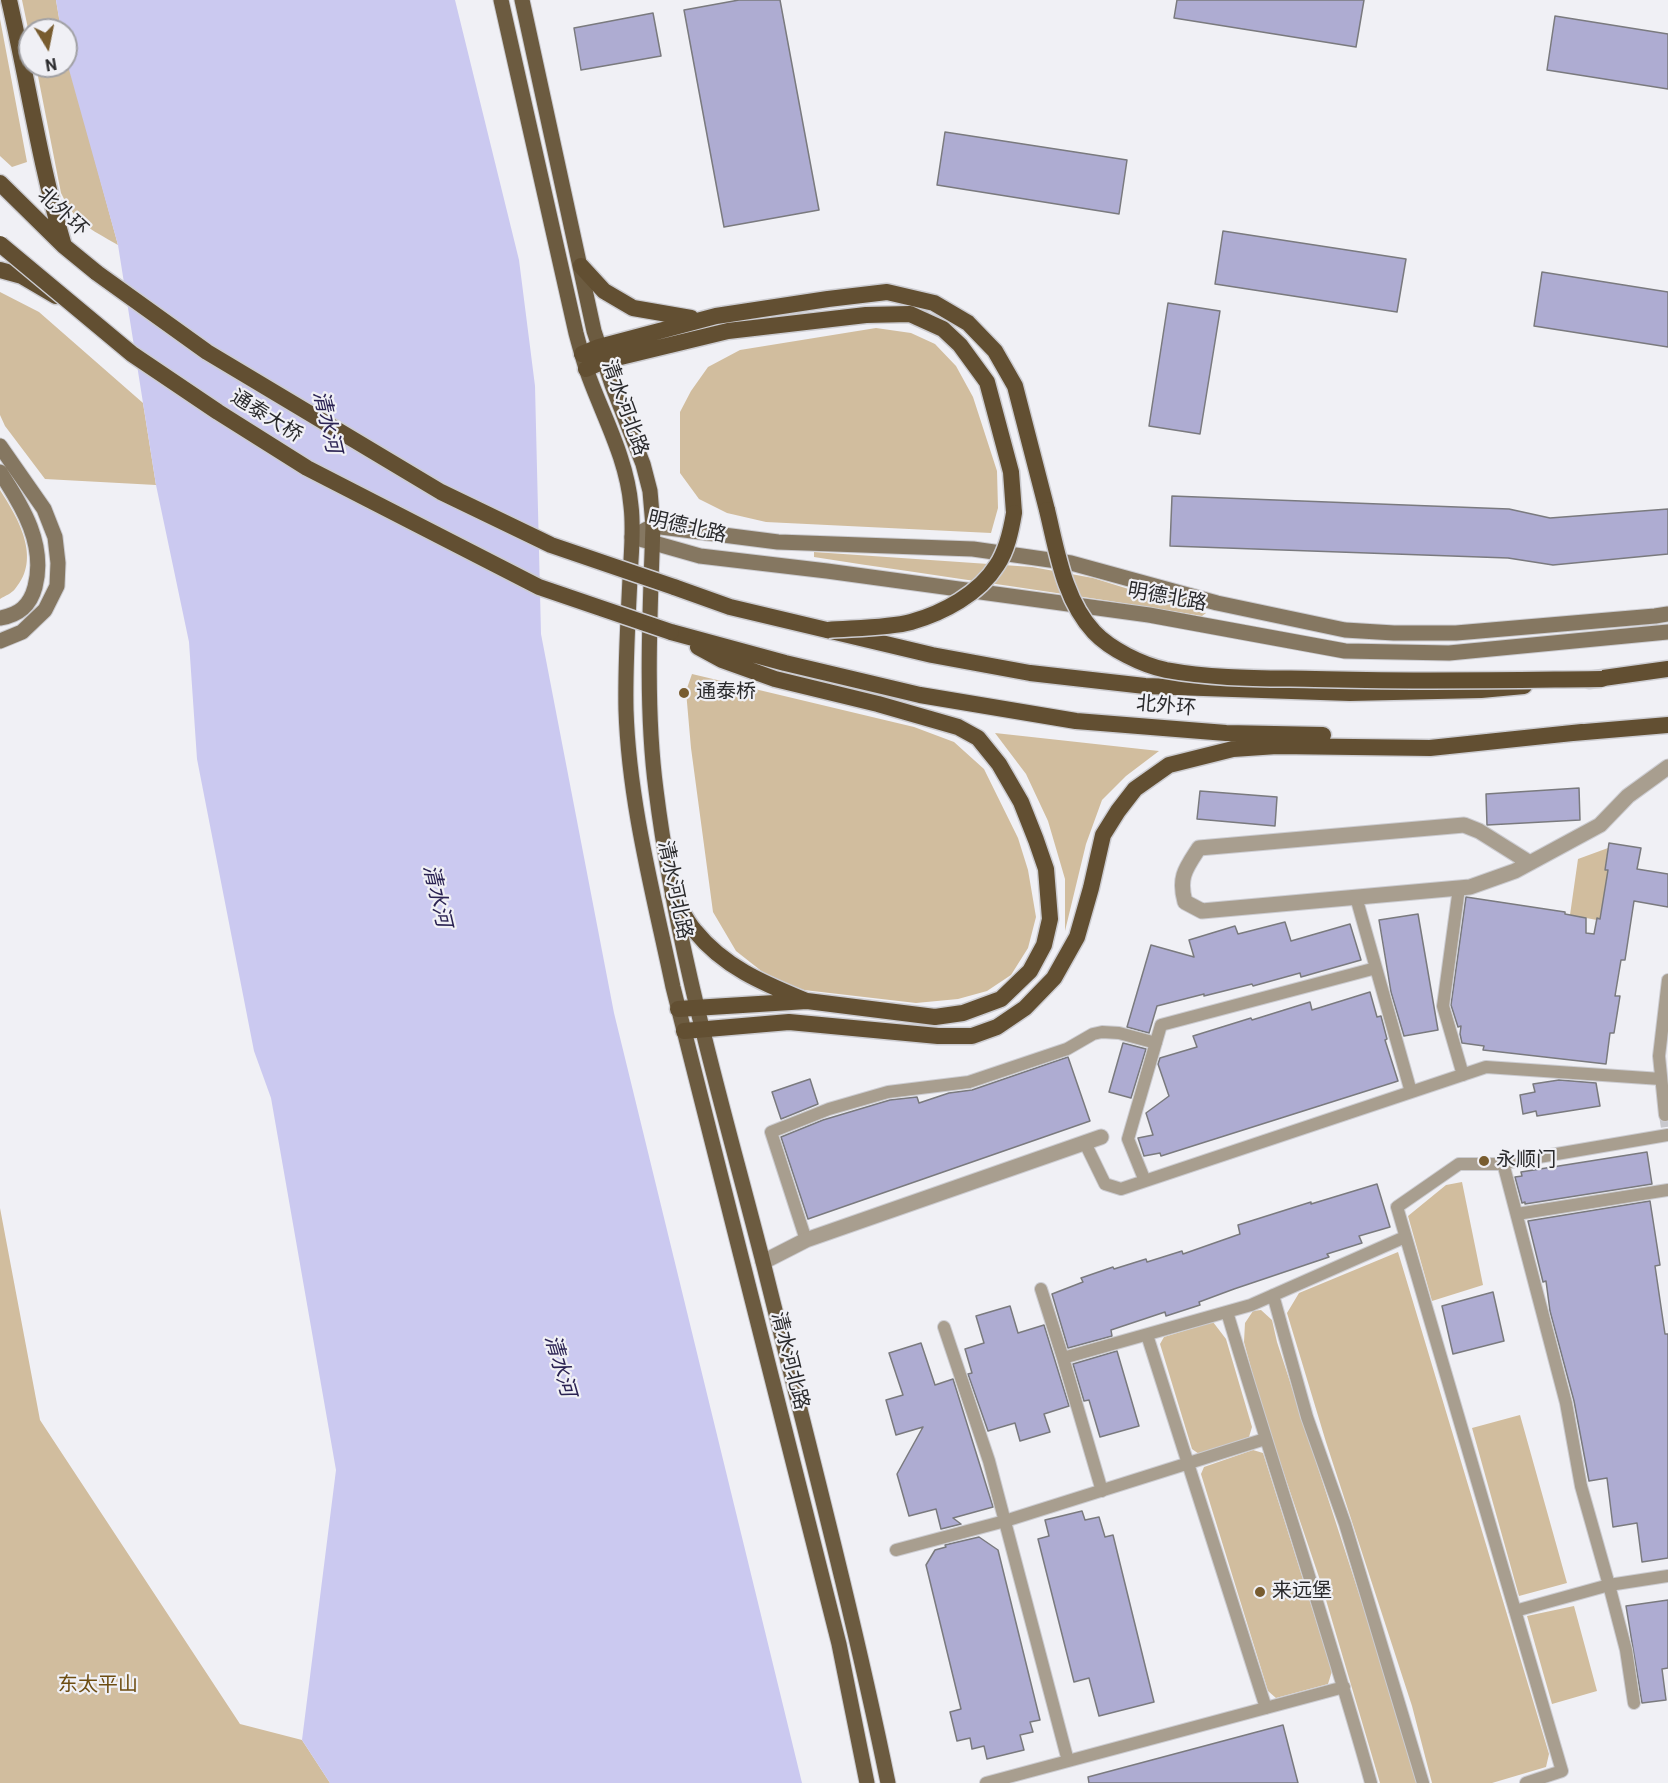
<!DOCTYPE html>
<meta charset="utf-8">
<style>
body{margin:0}
#map{position:relative;width:1668px;height:1783px;overflow:hidden;background:#f0f0f5;font-family:Roboto,sans-serif}
canvas{display:block}
.north{position:absolute;left:18px;top:18px;width:60px;height:60px;box-sizing:border-box;background:#f0f0f5;border:2px solid #a1a1a5;border-radius:50%;rotate:170deg;font-size:16px;font-weight:700;line-height:24px;text-align:center;color:#2a2a2c}
.north::after{content:'';display:block;margin:auto;width:21px;height:27px;background:#785c2f;clip-path:polygon(50% 0,100% 100%,50% 72%,0 100%)}
</style>
<div id="map">
<canvas width="1668" height="1783"></canvas>
<div class="north">N</div>
</div>
<script>
const c = document.querySelector('canvas').getContext('2d');
c.lineJoin = 'round';
function paint(path, color) { c.fillStyle = color; c.fill(path, 'evenodd'); }
function strokePath(path, color, width, dash) { c.strokeStyle = color; c.lineWidth = width; c.lineCap = dash ? 'butt' : 'round'; c.setLineDash(dash || []); c.stroke(path); }
function drawText(font, color, halo, rows, align = 'center') {
  c.font = font + ' Roboto,"Noto Sans SC",sans-serif'; c.lineWidth = 4.5; c.setLineDash([]); c.textBaseline = 'middle'; c.strokeStyle = halo; c.fillStyle = color; for (const [text, x, y, turn = 0] of rows) {
    c.save(); c.translate(x, y); c.rotate((+turn || 0) * Math.PI / 180); c.textAlign = isNaN(turn) ? turn : align; if (halo) c.strokeText(text, 0, 0); c.fillText(text, 0, 0); c.restore();
  }
}
paint(new Path2D(`
 M22,0H56L61,30H30V38Z
 M0,19L27,162L12,167L0,156Z
 M66,53L118,245C89,228 76,224 61,193L36,66H66Z
 M0,292L39,312L143,403L156,485L45,479L5,426L0,415Z
 M876,328L911,333L935,344L956,366L973,397L997,471L998,508L991,533L766,522L727,513L699,499L680,473V412L691,391L708,367L740,350Z
 M0,490C18,518 42,558 15,589C12,593 5,596 0,599Z
 M814,552L1032,567L1093,578L1206,613L1202,616C1073,594 943,577 814,557Z
 M692,674L914,727L954,742L984,769L1018,838L1028,870L1036,917L1028,948L1011,975L987,991L958,999L916,1003L804,990L769,977L736,951L713,912L691,748L686,691Z
 M995,733L1159,751L1126,776L1102,800L1086,844L1065,931V879L1048,821L1026,774Z
 M1608,848L1605,870H1608L1600,919L1597,918V920L1570,915L1578,859Z
 M1462,1182L1483,1285L1432,1301L1408,1216L1446,1185Z
 M0,1208L40,1420L240,1724L302,1740L330,1783H0Z
 M1398,1252L1549,1754L1546,1767L1492,1783H1432L1412,1706L1326,1442L1287,1313L1299,1293Z
 M1261,1310L1272,1320L1277,1342L1378,1652L1417,1783H1380L1321,1583L1262,1409L1244,1342L1245,1323L1253,1311Z
 M1213,1322L1226,1339L1252,1427L1249,1437L1199,1454L1192,1449L1160,1344L1164,1337Z
 M1520,1415L1567,1583L1519,1596L1472,1428Z
 M1253,1450L1263,1453L1332,1671L1328,1684L1276,1698L1268,1691L1201,1474L1204,1467Z
 M1574,1606L1597,1691L1552,1704L1527,1616Z`), '#d1bd9e');
paint(new Path2D(`
 M56,0H455L519,260L535,386L541,634L614,1013L802,1783H330L302,1740L336,1470L271,1098L254,1051L197,759L189,642L156,485L118,245L68,66L66,53V30H61Z`), '#cbc9f0');
const building = new Path2D(`
 M739,0H780L819,210L724,227L684,10Z
 M1177,0H1364L1356,47L1174,18Z
 M653,13L661,56L581,70L574,28Z
 M1555,16L1668,34V89L1547,70Z
 M945,132L1127,160L1119,214L937,185Z
 M1223,231L1406,259L1397,312L1215,284Z
 M1542,272L1668,292V347L1534,326Z
 M1168,303L1220,311L1200,434L1149,426Z
 M1172,496L1509,509L1550,518L1668,509V554L1553,565L1508,558L1170,546Z
 M1579,788L1580,820L1487,825L1486,794Z
 M1200,791L1277,797L1275,826L1197,819Z
 M1609,843L1641,848L1637,869L1668,874V907L1634,901L1625,960H1621L1615,996H1620L1614,1033H1610L1606,1064L1483,1050L1484,1046L1462,1043L1460,1034L1461,1026L1458,1027L1451,1005L1466,897L1565,912V914L1586,918V933L1594,934L1597,918L1600,919L1608,870H1605Z
 M1418,914L1438,1030L1404,1036L1391,992L1379,920Z
 M1285,922L1291,941L1350,924L1361,960L1301,977L1300,973L1253,986L1252,984L1204,996V994L1157,1006L1149,1033L1127,1027L1151,945L1194,957L1189,940L1235,926L1238,934Z
 M1370,992L1377,1017L1381,1016L1387,1039L1385,1040L1398,1081L1161,1156L1160,1153L1144,1156L1138,1138L1153,1135L1146,1113L1169,1096L1158,1064L1160,1058L1197,1047L1193,1036L1251,1018L1252,1020L1310,1002L1312,1010Z
 M1123,1043L1146,1049L1131,1098L1109,1092Z
 M1068,1057L1090,1121L808,1219L781,1137L823,1120L890,1100L917,1097L919,1103L949,1093L972,1090Z
 M810,1079L818,1104L781,1119L772,1092Z
 M1559,1080L1596,1083L1600,1106L1537,1116L1536,1111L1523,1114L1520,1095L1535,1092L1533,1084Z
 M1647,1152L1652,1184L1525,1204V1202L1522,1203L1515,1177L1522,1176L1521,1172Z
 M1377,1184L1390,1227L1359,1236L1362,1243L1327,1254L1329,1257L1234,1289L1199,1302L1200,1305L1166,1316L1165,1312L1111,1330L1112,1336L1068,1348L1052,1294L1083,1282L1081,1278L1113,1267L1114,1269L1146,1259L1147,1262L1182,1251L1183,1254L1240,1234L1238,1225L1311,1202V1204Z
 M1650,1201L1660,1265L1655,1266L1665,1334H1668V1558L1642,1562L1637,1523L1613,1527L1607,1478L1589,1481L1574,1401L1550,1311L1546,1281L1543,1282L1528,1221Z
 M1493,1292L1504,1341L1453,1354L1442,1306Z
 M1010,1306L1018,1333L1044,1325L1069,1406L1044,1414L1050,1432L1020,1441L1015,1423L988,1431L968,1374L972,1373L965,1349L984,1343L976,1316Z
 M921,1343L935,1385L953,1379L993,1507L953,1518L961,1524L941,1529L936,1509L909,1516L897,1474L923,1427L896,1435L886,1400L903,1395L889,1353Z
 M1117,1351L1139,1426L1100,1437L1089,1400L1084,1401L1073,1364Z
 M1082,1511L1085,1520L1099,1517L1105,1537L1113,1535L1154,1702L1099,1716L1089,1678L1074,1682L1038,1539L1049,1536L1045,1520Z
 M979,1537L998,1550L1040,1720L1030,1722L1033,1732L1020,1735L1024,1750L987,1759L984,1746L972,1749L970,1738L957,1741L950,1712L961,1709L926,1565L935,1550L946,1547L945,1545Z
 M1668,1600V1668L1662,1669L1666,1700L1642,1703L1626,1606Z
 M1283,1725L1298,1783H1089L1088,1777Z`);
paint(building, '#aeacd2');
strokePath(building, '#7a7a7e', 1.5);
strokePath(new Path2D(`
 M1665,1115L1667,1128`), '#c8c8cd', 12, [12, 6]);
const pedestrian = new Path2D(`
 M1459,888L1443,1006L1463,1075
 M1356,897L1411,1092
 M1665,1115L1659,1056L1668,980
 M1085,1143L1105,1184L1121,1189L1486,1067L1661,1079
 M1503,1163L1566,1403L1581,1486L1609,1585L1668,1576
 M1145,1181L1128,1139L1161,1025L1376,968
 M1517,1214L1668,1190
 M806,1240L771,1132L829,1109L888,1092L969,1082L1067,1049L1093,1034L1102,1032L1119,1033L1156,1043
 M1041,1289L1063,1358L1251,1305L1405,1237
 M1273,1295L1307,1417L1345,1524L1423,1783
 M1227,1312C1274,1469 1327,1625 1371,1783
 M944,1327L989,1461L1068,1761
 M1147,1335L1266,1708
 M1063,1358L1102,1491
 M896,1550L1005,1521L1265,1439
 M1515,1611L1609,1585L1626,1650L1634,1703
 M986,1783L1344,1687
 M1526,1783L1562,1771L1397,1207L1459,1164H1498L1668,1135`);
const tertiary = new Path2D(`
 M1530,863L1479,831L1464,825L1199,848C1186,868 1178,877 1185,902L1202,911L1470,887L1515,871L1600,825L1628,796L1668,767
 M763,1262L806,1240L1101,1137`);
const secondary = new Path2D(`
 M0,446L44,509L55,537L58,563L57,586L45,610L22,632L0,641
 M0,472C23,507 46,545 35,587C30,606 19,615 0,618
 M632,537L653,526L778,542L973,549L1071,563L1217,603L1345,630L1394,633H1456L1655,616L1668,614
 M640,539L700,556L827,571L1149,615L1345,651L1449,653L1668,632`);
const primary = new Path2D(`
 M501,0L576,333C580,348 584,363 589,377C605,420 627,460 631,506C634,530 631,555 630,578C628,622 625,666 626,710C629,804 654,896 673,987L839,1644L867,1783
 M522,0L594,331L612,385L643,464L650,491L653,526C650,612 645,706 656,790C676,951 723,1106 763,1262C806,1435 852,1608 888,1783`);
const trunk = new Path2D(`
 M9,0C28,82 40,165 64,246
 M0,183L64,246L97,273
 M581,266L604,291L633,308L691,318
 M0,270L22,276L56,296
 M582,354L599,347L716,316L828,299L887,292L934,303L968,323L995,351L1015,386L1047,510
 M586,369L604,361L728,331L866,315L910,314L943,329L960,345L987,382L1011,472L1014,513
 M674,587L730,607L932,655L1030,673L1145,686L1350,693L1481,690L1524,686
 M671,632L785,663L920,695L1076,721L1226,733L1323,735
 M1589,680L1668,669
 M1573,733L1668,725
 M673,895C680,907 686,921 695,931C724,967 763,983 804,1000
 M678,1009L807,1001L935,1017L963,1013L1001,999L1030,971L1044,945L1050,919L1046,869L1036,840L1021,802L999,764L978,738L958,727L878,704L775,679L722,660L698,647
 M684,1031L789,1022L938,1036H972L997,1027L1025,1008L1054,978L1077,937L1091,888L1103,835L1118,811L1135,789L1169,765L1233,749L1277,746L1430,748L1582,732`);
strokePath(pedestrian, '#ccccd1', 14);
strokePath(tertiary, '#ccccd1', 17);
strokePath(secondary, '#ccccd1', 17);
strokePath(primary, '#ccccd1', 17);
strokePath(trunk, '#ccccd1', 19);
strokePath(pedestrian, '#a89e8f', 12);
strokePath(tertiary, '#a89e8f', 15);
strokePath(secondary, '#857761', 15);
strokePath(primary, '#6c5b40', 15);
strokePath(trunk, '#624f32', 16);
const trunkBridge = new Path2D(`
 M0,244L132,354L218,412L307,468L539,587L671,632
 M97,273L207,352L441,492L551,545L674,587
 M1047,510C1057,551 1064,600 1094,632C1110,649 1142,665 1166,670C1215,679 1265,678 1315,679C1411,682 1507,680 1602,679
 M828,630C852,628 889,628 911,622C943,613 979,594 997,565C1007,550 1011,531 1014,513`);
strokePath(trunkBridge, '#ccccd1', 19, []);
strokePath(trunkBridge, '#624f32', 16);
for (const [x, y, r, color] of [
 [684,693,6,"#785c2f"],
 [1484,1161,6,"#785c2f"],
 [1260,1592,6,"#785c2f"]
]) { const dot = new Path2D(); dot.arc(x, y, r, 0, 2 * Math.PI); c.fillStyle = color; c.fill(dot); strokePath(dot, '#f0f0f5', 2); }
drawText('20px', '#2a2a2c', '#f0f0f5', [
 ["北外环",62,213,43],
 ["清水河北路",624,408,70],
 ["通泰大桥",266,417,32],
 ["明德北路",687,528,13],
 ["明德北路",1167,598,10],
 ["北外环",1166,707,5],
 ["清水河北路",674,890,78],
 ["清水河北路",789,1361,76]
]);
drawText('20px', '#2a2a2c', '#f0f0f5', [
 ["通泰桥",696,693],
 ["永顺门",1496,1161],
 ["来远堡",1272,1592]
], 'left');
drawText('20px', '#6d4d12', '#f0f0f5', [
 ["东太平山",98,1686]
]);
drawText('italic 21px', '#2a2252', '#f0f0f5', [
 ["清水河",326,422,77],
 ["清水河",436,896,77],
 ["清水河",559,1366,74]
]);
</script>
